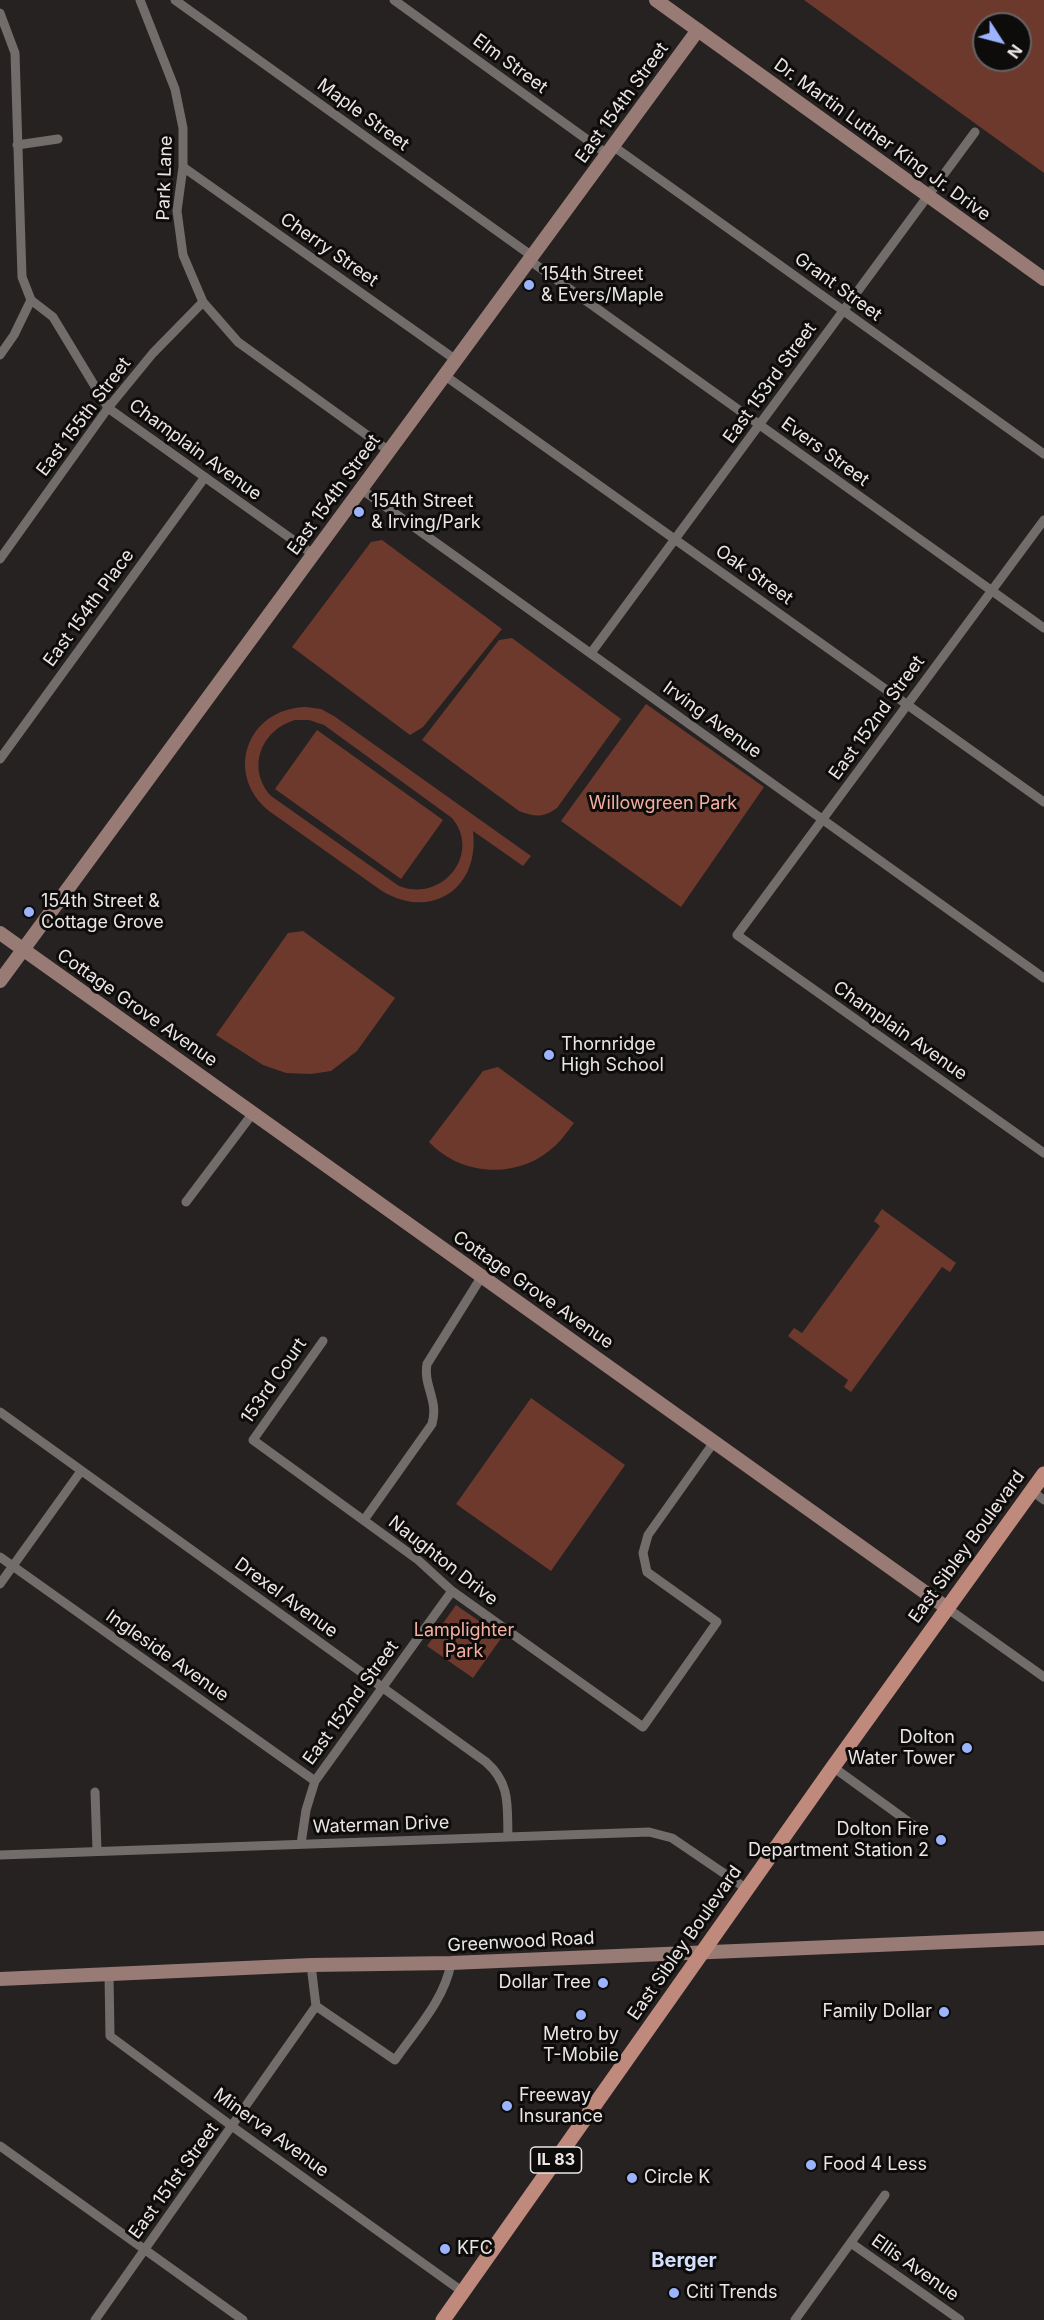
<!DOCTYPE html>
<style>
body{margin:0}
#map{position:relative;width:1044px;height:2320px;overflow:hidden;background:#262221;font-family:Inter,sans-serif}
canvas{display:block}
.north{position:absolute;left:972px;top:12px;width:60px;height:60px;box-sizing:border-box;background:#0e0c0b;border:2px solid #666362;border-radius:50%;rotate:126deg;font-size:16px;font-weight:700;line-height:24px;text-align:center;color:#e9e6e5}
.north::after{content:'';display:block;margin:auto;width:21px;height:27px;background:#9bb4fd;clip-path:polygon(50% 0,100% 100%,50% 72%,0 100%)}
</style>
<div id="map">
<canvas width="1044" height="2320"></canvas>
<div class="north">N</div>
</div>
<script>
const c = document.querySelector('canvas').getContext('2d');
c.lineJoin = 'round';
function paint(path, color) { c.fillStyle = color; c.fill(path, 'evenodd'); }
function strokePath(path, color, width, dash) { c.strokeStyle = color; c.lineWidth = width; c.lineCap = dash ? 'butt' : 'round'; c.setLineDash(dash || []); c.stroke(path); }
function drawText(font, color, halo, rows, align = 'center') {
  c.font = font + ' Inter,sans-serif'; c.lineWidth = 6; c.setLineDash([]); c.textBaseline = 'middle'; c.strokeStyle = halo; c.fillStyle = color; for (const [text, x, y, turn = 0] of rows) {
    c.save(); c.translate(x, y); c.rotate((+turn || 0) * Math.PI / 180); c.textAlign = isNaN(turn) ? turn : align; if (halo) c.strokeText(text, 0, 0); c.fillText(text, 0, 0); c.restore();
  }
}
paint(new Path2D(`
 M804,0H1044V173ZM984,24H1020V60H984Z
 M382,540L502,629L423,727L410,735L292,647L371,542Z
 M512,638L621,719L557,808C543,818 535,817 519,811L422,740L499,640Z
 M646,704L764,787L681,907L561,821Z
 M306,707L321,709L334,716L531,856L523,866L473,831C480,888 432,921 382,891L269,811C223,773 248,708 306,707ZM295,720H309L324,725L452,818C482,854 442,903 399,886L271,796C246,768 261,730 295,720Z
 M317,730L443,820L401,879L275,789Z
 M303,931L395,998L357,1051L331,1071L311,1074L286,1073L263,1065L216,1035L288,933Z
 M498,1067L574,1123C568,1131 562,1139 556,1145C520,1180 462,1177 429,1142L483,1071Z
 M882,1209L956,1263L950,1272L942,1267L851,1392L844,1387L848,1380L788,1336L794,1328L802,1333L880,1226L874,1221Z
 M531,1398L625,1465L551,1571L456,1504Z
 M456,1605L502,1637L473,1678L427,1646Z`), '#6d392d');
strokePath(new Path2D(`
 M140,0L175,89L183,128V167L177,211L183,255L203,302L238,342L389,451
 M175,0L532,256
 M394,0L607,154
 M0,13L15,53L22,277L31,300L14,335L0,355
 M17,145L58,139
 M613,146L1044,454
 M183,167L456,360
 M529,260L1044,628
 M31,300L53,317L108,408L314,555
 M444,375L1044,802
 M361,489L1044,978
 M1044,520L737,935L1044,1153
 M0,559L108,408L153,353L203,302
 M591,653L975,132
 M0,759L205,477
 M186,1202L253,1113
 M323,1341L253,1440L417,1559L452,1591L643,1727L717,1622L647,1572L643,1553L648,1535L714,1442
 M0,1412L486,1762C511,1784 507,1806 508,1837
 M1032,1491L1044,1500
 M364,1520L432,1424C439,1400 423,1386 427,1364L482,1276
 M0,1557L315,1781
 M0,1584L81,1471
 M947,1608L1044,1677
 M833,1767L917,1828
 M95,1792L97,1850
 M301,1844L306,1810L315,1781L452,1591
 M0,1855L649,1832L672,1838L747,1889
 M109,1974L110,2036L233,2127L463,2292
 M316,2006L395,2060C415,2031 445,1999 451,1963
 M0,2146L243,2320
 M851,2243L960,2320
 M95,2320L316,2006L311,1965
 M795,2320L885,2195`), '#726d6b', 9);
strokePath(new Path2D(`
 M656,0L1044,279
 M0,933L947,1608
 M0,981L698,30
 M0,1979L311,1965L451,1963L1044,1938`), '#987b74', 14);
strokePath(new Path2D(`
 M443,2320L833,1767L1044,1474`), '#bf897c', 15);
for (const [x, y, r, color] of [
 [529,285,6,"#9bb4fd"],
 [359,512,6,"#9bb4fd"],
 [29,912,6,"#9bb4fd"],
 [549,1055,6,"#9bb4fd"],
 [967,1748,6,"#9bb4fd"],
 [941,1840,6,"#9bb4fd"],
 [603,1983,6,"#9bb4fd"],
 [944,2012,6,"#9bb4fd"],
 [581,2015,6,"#9bb4fd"],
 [507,2106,6,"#9bb4fd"],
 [811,2165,6,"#9bb4fd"],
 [632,2178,6,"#9bb4fd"],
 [445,2249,6,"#9bb4fd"],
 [674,2293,6,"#9bb4fd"]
]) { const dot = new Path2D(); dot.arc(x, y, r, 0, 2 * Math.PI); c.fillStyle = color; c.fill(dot); strokePath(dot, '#0e0c0b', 2); }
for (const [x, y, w] of [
 [556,2160,51]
]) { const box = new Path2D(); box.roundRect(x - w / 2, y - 13, w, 26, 4.5); c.fillStyle = '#0e0c0b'; c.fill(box); strokePath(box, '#e9e6e5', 1.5); }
drawText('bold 16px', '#e9e6e5', null, [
 ["IL 83",556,2160]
]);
drawText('18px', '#e9e6e5', '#0e0c0b', [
 ["Elm Street",510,64,36],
 ["East 154th Street",622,103,-54],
 ["Maple Street",363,115,36],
 ["Dr. Martin Luther King Jr. Drive",882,140,36],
 ["Park Lane",165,178,-88],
 ["Cherry Street",329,250,35],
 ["Grant Street",838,287,36],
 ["East 153rd Street",770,383,-54],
 ["East 155th Street",84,417,-53],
 ["Champlain Avenue",195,450,36],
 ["Evers Street",825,452,36],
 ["East 154th Street",334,495,-54],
 ["Oak Street",754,575,35],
 ["East 154th Place",89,608,-54],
 ["East 152nd Street",877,718,-54],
 ["Irving Avenue",712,720,36],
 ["Cottage Grove Avenue",137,1008,35],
 ["Champlain Avenue",900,1031,35],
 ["Cottage Grove Avenue",533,1290,35],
 ["153rd Court",274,1381,-55],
 ["East Sibley Boulevard",967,1547,-54],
 ["Naughton Drive",443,1561,38],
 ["Drexel Avenue",286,1598,36],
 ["Ingleside Avenue",167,1656,35],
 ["East 152nd Street",351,1703,-54],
 ["Waterman Drive",381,1825,-2],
 ["Greenwood Road",521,1942,-3],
 ["East Sibley Boulevard",685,1943,-55],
 ["Minerva Avenue",271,2133,36],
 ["East 151st Street",174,2181,-54],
 ["Ellis Avenue",915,2268,35]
]);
drawText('18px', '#e9e6e5', '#0e0c0b', [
 ["154th Street",541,275],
 ["& Evers/Maple",541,296],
 ["154th Street",371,502],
 ["& Irving/Park",371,523],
 ["154th Street &",41,902],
 ["Cottage Grove",41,923],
 ["Thornridge",561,1045],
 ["High School",561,1066],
 ["Dolton",955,1738,"right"],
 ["Water Tower",955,1759,"right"],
 ["Dolton Fire",929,1830,"right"],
 ["Department Station 2",929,1851,"right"],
 ["Dollar Tree",591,1983,"right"],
 ["Family Dollar",932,2012,"right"],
 ["Metro by",581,2035,"center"],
 ["T-Mobile",581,2056,"center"],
 ["Freeway",519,2096],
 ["Insurance",519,2117],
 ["Food 4 Less",823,2165],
 ["Circle K",644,2178],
 ["KFC",457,2249],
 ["Citi Trends",686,2293]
], 'left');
drawText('18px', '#f3b0a0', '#0e0c0b', [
 ["Willowgreen Park",663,804],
 ["Lamplighter",464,1631],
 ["Park",464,1652]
]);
drawText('bold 20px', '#d4dffb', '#0e0c0b', [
 ["Berger",684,2261]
]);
</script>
